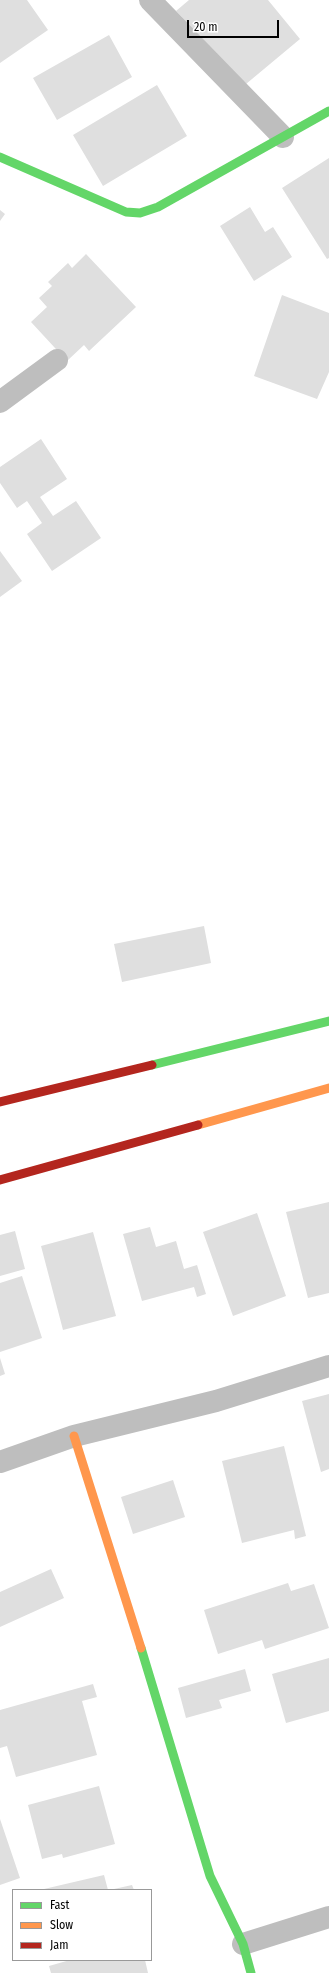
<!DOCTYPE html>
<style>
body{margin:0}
#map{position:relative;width:329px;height:1973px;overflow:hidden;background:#fff;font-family:"Fira Sans Condensed",sans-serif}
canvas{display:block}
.legend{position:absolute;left:12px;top:1889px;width:140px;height:72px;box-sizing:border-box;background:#fff;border:1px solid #999;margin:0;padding:5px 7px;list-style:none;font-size:12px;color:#000}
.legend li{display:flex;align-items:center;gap:8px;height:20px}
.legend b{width:20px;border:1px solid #999}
.scale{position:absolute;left:187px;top:20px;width:92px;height:18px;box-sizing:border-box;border:2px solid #000;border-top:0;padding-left:5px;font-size:12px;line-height:14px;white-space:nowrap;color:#000;-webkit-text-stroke:3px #fff;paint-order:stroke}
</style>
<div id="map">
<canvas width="329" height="1973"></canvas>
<ul class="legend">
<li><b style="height:5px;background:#63d668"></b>Fast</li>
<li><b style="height:5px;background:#ff974d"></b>Slow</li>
<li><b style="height:5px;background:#b3261e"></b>Jam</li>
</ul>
<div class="scale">20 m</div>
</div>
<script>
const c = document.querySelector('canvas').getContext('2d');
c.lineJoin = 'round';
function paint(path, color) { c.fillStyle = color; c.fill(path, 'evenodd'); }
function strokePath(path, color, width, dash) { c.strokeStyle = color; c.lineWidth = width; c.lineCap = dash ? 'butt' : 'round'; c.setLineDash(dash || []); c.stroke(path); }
paint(new Path2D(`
 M0,0H27L48,30L0,63Z
 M189,0H268L300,39L246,84L176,11Z
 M109,35L132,77L57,120L33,78Z
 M157,85L187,136L103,186L73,135Z
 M329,158V258L327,259L282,188Z
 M250,207L265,232L273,227L292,257L254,281L220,226Z
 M0,210L5,214L0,221Z
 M86,254L136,307L89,351L84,345L67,361L31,322L47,307L39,298L52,286L48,282L68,263L72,268Z
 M282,295L329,313V372L317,399L254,376Z
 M41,439L67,479L40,497L53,516L76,501L101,538L52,571L27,534L42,523L27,501L17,508L0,483V467Z
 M0,551L22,581L0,597Z
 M204,926L211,963L122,982L114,944Z
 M329,1202V1293L308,1298L286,1212Z
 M257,1213L286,1296L233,1316L203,1232Z
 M150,1227L156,1247L176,1241L184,1269L197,1265L206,1294L197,1297L194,1287L142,1301L123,1234Z
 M15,1231L25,1269L0,1276V1235Z
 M93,1232L116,1316L63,1330L41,1246Z
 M22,1276L42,1338L0,1352V1283Z
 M0,1358L5,1374L0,1376Z
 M329,1394V1469L321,1472L302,1401Z
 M284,1446L306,1536L295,1539L294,1530L242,1543L222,1461Z
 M173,1480L185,1517L133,1534L121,1497Z
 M51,1569L64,1598L0,1627V1592Z
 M288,1583L291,1591L314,1584L329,1628L265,1649L262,1640L218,1654L204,1610Z
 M329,1658V1711L286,1723L272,1674Z
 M245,1669L251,1691L219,1700L222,1708L186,1718L178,1688Z
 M93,1684L97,1697L82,1701L97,1755L16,1777L7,1746L0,1748V1710Z
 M99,1786L115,1844L63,1858L62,1854L42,1859L28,1805Z
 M0,1819L20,1878L0,1885Z
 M104,1875L108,1890H44V1889Z
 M132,1885L134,1890H114V1889Z
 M70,1960H145L148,1973H51L49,1966Z`), '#dfdfdf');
strokePath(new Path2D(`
 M150,0L283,137
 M0,402L57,360
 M0,1462L74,1436L216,1401L329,1366
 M243,1944L329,1917`), '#bebebe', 22);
strokePath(new Path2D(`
 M0,157L126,212L140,213L158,207L329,111
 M152,1065L329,1021
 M141,1648L210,1876L243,1944L251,1973`), '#63d668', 9);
strokePath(new Path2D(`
 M198,1125L329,1088
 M74,1436L141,1648`), '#ff974d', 9);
strokePath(new Path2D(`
 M0,1102L152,1065
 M0,1180L198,1125`), '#b3261e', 9);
</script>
